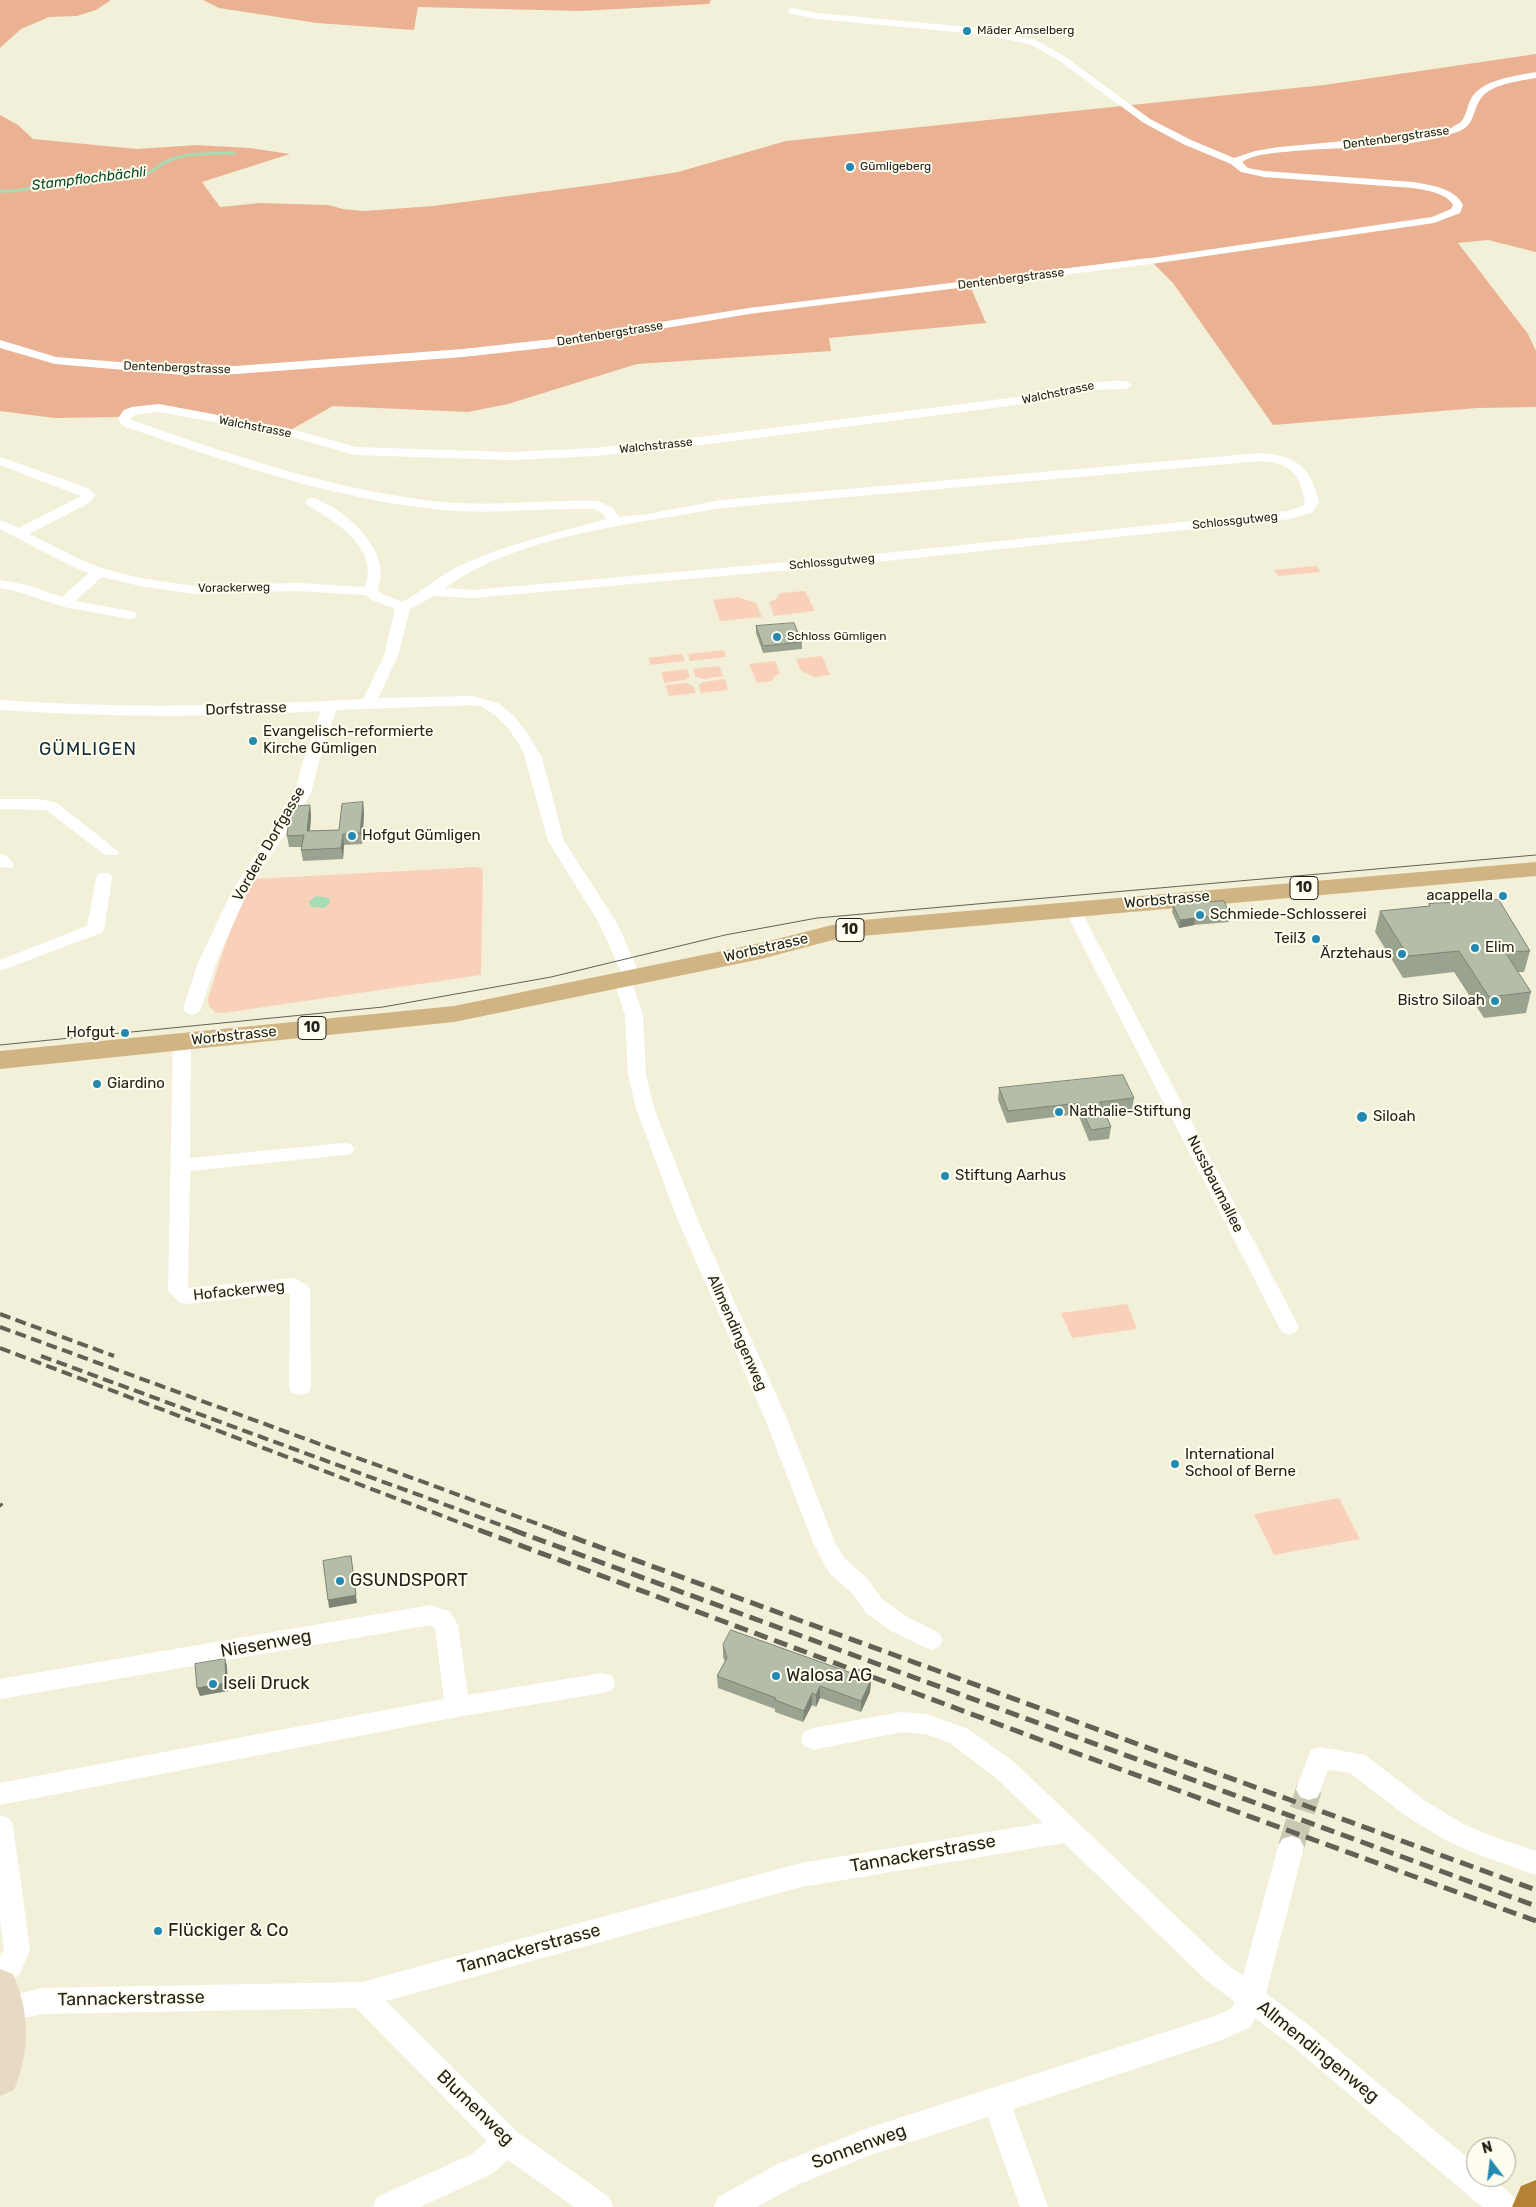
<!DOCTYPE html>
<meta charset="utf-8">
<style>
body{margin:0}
#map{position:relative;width:1536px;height:2207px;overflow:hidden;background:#f3f0d9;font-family:Rubik,sans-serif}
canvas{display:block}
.north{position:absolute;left:1466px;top:2137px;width:50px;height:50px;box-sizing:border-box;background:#fffdef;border:1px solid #a7a69a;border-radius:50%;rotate:345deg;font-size:14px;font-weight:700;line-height:20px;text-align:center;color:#24231b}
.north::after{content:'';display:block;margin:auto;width:18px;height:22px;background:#2289b1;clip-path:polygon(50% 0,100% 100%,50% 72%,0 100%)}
</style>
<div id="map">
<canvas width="1536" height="2207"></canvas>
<div class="north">N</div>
</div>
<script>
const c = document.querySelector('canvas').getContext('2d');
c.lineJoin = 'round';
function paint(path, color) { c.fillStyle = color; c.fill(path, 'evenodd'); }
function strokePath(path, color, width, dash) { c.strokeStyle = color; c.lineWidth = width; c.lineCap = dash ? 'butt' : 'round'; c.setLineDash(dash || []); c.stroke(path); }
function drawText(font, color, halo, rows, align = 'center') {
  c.font = font + ' Rubik,sans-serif'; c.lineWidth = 4; c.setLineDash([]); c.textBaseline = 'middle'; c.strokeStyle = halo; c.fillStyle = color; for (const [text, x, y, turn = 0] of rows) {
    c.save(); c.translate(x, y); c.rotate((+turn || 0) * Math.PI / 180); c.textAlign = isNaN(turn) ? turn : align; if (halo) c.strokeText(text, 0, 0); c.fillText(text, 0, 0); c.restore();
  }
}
paint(new Path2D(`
 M1316,566L1321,572L1278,576L1274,570Z
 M805,591L815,611L774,616L769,602L776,599L780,593Z
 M738,597L756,603L762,617L720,621L713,600Z
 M724,650L726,657L690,661L688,654Z
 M682,654L685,661L651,665L648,658Z
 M822,656L830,675L815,677L801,671L796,659Z
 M775,661L780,673L774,677L772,681L757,683L749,664Z
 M719,666L723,676L703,679L695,676L693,669Z
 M687,669L690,677L685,680L664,683L662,672Z
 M725,679L728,690L701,693L699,685L703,682Z
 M686,683L693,686L696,693L669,696L665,685Z
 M476,867L483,869L481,975L224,1013L215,1012L209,1006L208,999C221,958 232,916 255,879Z
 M1127,1304L1137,1329L1072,1338L1061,1313Z
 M1339,1498L1360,1539L1274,1555L1254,1514Z`), '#f9d1bb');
paint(new Path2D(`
 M0,0H111L96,10L77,16L49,17L21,29L0,48Z
 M203,0H711L709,4L581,11L418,7L414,30L317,23L219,8Z
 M1536,54V252L1488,240L1458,243L1528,334L1536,351V407L1477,408L1273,425L1173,283L1148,258L968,281L986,323L829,338L831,351L637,364L508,404L468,412L333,406L287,432L159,408L124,417L54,418L0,411V115L18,125L33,139L137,149L197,145L250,148L290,154L202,182L220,207L260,203L328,205L343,209L364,211L433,206L608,183L678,172L786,141L1324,85Z`), '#eab292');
paint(new Path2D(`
 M317,896L329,898L330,903L324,908L311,907L309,901Z`), '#a5dcb4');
strokePath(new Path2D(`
 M0,191C21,193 40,184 60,181C87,178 114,181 140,176C156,172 156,165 170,160C190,152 213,154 234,153`), '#a5dcb4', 3);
strokePath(new Path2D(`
 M1291,1847L1309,1789`), '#cac7b3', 26, [26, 12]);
paint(new Path2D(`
 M792,8L817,13L978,28L1036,40L1064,56L1150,119L1191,140L1234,158L1255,151L1279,147L1422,134L1451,128L1461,122C1467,115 1467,105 1472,97C1484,79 1516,76 1536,72V78C1520,81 1494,83 1482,97C1472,109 1476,126 1457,132C1409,150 1344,146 1294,151C1277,153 1256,153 1242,162L1248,168L1264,171L1413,182C1430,185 1455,188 1463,205L1460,213L1434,223L1151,264L749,314L553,347L463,357L236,374L183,375L55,364L0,348V340L56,357L183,367L236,366L463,349L553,339L749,308L1151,258L1432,217L1451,209L1453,205C1447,193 1425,190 1413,188L1264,177L1241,172L1231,164L1183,144L1144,123L1058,60L1030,44L978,34L817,19L789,13L788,11Z
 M1112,381H1126L1132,385L1126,389L1087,390L1025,404L693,446L595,456L510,460L355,455L285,435L159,412L138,414L130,418L134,421C234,456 337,491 442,502C494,507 546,499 598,501L613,508L619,517L648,514L721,500L1261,453C1297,456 1310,467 1319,502L1313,512L1290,519L847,565L473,598L434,596L410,609L398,656L378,698L472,696L498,703L513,715L528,734L542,758L564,841L617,923L641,977L638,981L632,982L643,1015L646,1075L654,1108L697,1218L787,1419L835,1543L846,1560L868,1579L882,1599L907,1617L939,1633L943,1640L939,1647L931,1650L891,1631L866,1613L852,1593L830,1574L814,1545L765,1419L677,1218L636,1108L628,1075L625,1015L613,979L616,975L622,974L599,923L548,841L523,751L509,729L495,715L481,706L472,705L336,710L319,761L311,793L248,891L216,963L201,1009L198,1013L192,1015L186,1013L183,1009L198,963L232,891L295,793L303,761L321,711C213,718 107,717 0,710V700C122,709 242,706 363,699L384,656L395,609L372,600L366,595L297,591L194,594L140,586L102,577L75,601L135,612L137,615L135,618L130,619L64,607L19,592L0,588V580L27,585L62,597L89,573L71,566L0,529V520L19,528L81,496L0,465V457L88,488L96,495L89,503L29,534L81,560L104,569L140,578L194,586L297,583L365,587C380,547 334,521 307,505L305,502L307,499L312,498C343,506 396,554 377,590L382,594L402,602C422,592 438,577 457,567C505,544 556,533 607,519L603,514L595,509C545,507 494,515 444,510C335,500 228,462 126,427L121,424L118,418L124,410L132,407L159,404L287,428L356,447L510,452L595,448L693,438L1025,396L1075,384ZM1261,461C1291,463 1299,473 1305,502L1303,506L1288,511L847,557L473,590L445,588C521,534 631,525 721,508Z
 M0,799H39L57,803L119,852L117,855H105L46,810L0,809Z
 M0,854L6,855L14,864L12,868L0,867Z
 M104,873L110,874L112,878L104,929L101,933L0,971V960L87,926L96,878L98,874Z
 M1072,904L1078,905L1080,909L1299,1327L1296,1332L1289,1335L1282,1332L1279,1327L1064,909L1066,905Z
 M182,1035L188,1037L191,1041L190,1158L344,1143L351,1144L354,1149L351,1154L344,1155L190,1171L188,1288L293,1278L307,1285L310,1290L311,1387L308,1393L300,1395L292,1393L289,1387L290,1293L186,1304L179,1302L168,1291L173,1041L176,1037Z
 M431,1605L450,1612L458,1625L468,1695L603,1673L612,1676L615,1683L612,1690L603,1693L457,1717L0,1805V1783L444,1699L435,1628L431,1625L0,1699V1679Z
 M901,1712L926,1714L968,1729L1014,1762L1224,1962L1243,1976L1278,1847L1282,1839L1291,1836L1300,1839L1304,1847L1266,1993L1311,2027L1476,2165V2177H1491L1514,2197L1518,2207H1482L1291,2045L1255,2018L1251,2027L1219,2041L1013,2109L1048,2207H1020L988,2117L868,2156L797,2185L757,2207H714L718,2197L778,2164L868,2128L1215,2016L1231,2009L1235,2002L1206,1980L1064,1843L801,1887L386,2001L517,2132L609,2197L613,2207H574L508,2160L492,2174L420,2207H373L377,2197L472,2154L487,2141L356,2008L42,2014L6,2022L0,2019V1999L42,1988L362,1982L801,1863L1043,1823L996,1778L950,1743L926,1734L901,1732L813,1750L804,1746L801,1739L804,1732L813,1728Z
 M1320,1747L1365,1755L1424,1800L1463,1824L1494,1837L1536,1851V1875L1479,1855L1445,1840L1406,1816L1350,1773L1328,1770L1318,1797L1309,1800L1300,1797L1296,1789L1311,1750Z
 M0,1815L9,1818L13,1826L30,1949L21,1972L9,1984L0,1988V1957L4,1949L0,1921Z`), '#fff');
paint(new Path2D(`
 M0,1969L13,1974C30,2012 30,2052 14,2090L0,2096Z`), '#e8dac2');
paint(new Path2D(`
 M1536,862V876L862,936L833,940L761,959L454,1022L0,1069V1051L454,1006L761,943L832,925L862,920Z`), '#d1b484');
paint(new Path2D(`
 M1536,2180V2207H1512L1521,2186Z`), '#b38232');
strokePath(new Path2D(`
 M0,1045L383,1007L551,977L725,935L817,918L1536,855`), '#636155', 1);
strokePath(new Path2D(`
 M0,1314L114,1356
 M0,1327L557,1531
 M0,1348L482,1531
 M41,1356L517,1531
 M0,1504L2,1506`), '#636155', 4, [11, 5.5]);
strokePath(new Path2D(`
 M479,1530L1065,1749L1536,1921
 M513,1530L1536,1906
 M553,1530L1536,1890`), '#636155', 5, [14, 7]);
paint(new Path2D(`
 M756,626L802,642V649L763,653L756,633Z
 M363,802L364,814L362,844L344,845L343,859L303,861L301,850L302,847H289L287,836L310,805L311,816L310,831L339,830Z
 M1429,904L1530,951L1524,972H1518L1531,992L1526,1013L1484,1018L1454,972L1403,978L1375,932L1380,911L1429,906Z
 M1173,905L1230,914L1229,922L1194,925L1179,928L1172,912Z
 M999,1088L1134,1098L1132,1110L1105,1113L1111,1127L1109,1139L1089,1141L1078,1114L1007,1123L998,1100Z
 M723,1645L871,1680L870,1692L861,1712L820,1698L816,1707L812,1705L803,1722L775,1712V1709L718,1688L717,1676L725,1662L723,1657Z`), '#9aa390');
paint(new Path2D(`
 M363,802L364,814L362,844L360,833Z
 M310,805L311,816L309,842L307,831Z
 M343,834L344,845L343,859L341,848Z
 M1195,918L1194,925L1179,928L1180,920Z
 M351,1556L357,1603L329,1608L328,1600Z
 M225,1659L227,1666L228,1691L200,1696L197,1688Z
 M871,1680L870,1692L861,1712V1701Z
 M820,1686V1698L816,1707V1695Z
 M812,1693V1705L803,1722L804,1711Z`), '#7d8476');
const building = new Path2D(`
 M794,623L802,642L763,646L756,626Z
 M363,802L360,833L343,834L341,848L301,850L304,835L287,836L289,817L296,806L310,805L307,831L339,830L342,804Z
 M1499,900L1530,951L1505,952L1531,992L1489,997L1459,951L1408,956L1380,911L1430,906L1429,904Z
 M1224,901L1230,914L1195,918L1180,920L1173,905Z
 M1123,1075L1134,1098L1100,1102L1111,1127L1091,1130L1079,1103L1008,1111L999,1088Z
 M351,1556L356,1595L328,1600L323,1561Z
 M731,1630L871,1680L861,1701L820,1686L816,1695L812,1693L804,1711L775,1700L776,1698L717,1676L727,1658L723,1645Z
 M225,1659L226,1683L197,1688L195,1664Z`);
paint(building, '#b3bda8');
strokePath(building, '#7d8476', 1);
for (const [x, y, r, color] of [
 [967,31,5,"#2289b1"],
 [850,167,5,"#2289b1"],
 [777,637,5,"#2289b1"],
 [253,741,5,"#2289b1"],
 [352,836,5,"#2289b1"],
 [1503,896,5,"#2289b1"],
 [1200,915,5,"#2289b1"],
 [1316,939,5,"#2289b1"],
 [1475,948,5,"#2289b1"],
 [1402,954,5,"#2289b1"],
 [1495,1001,5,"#2289b1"],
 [125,1033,5,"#2289b1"],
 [97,1084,5,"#2289b1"],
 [1059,1112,5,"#2289b1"],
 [1362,1117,6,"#2289b1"],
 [945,1176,5,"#2289b1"],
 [1175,1464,5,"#2289b1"],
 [340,1581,5,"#2289b1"],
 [776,1676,5,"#2289b1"],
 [213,1684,5,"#2289b1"],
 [158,1931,5,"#2289b1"]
]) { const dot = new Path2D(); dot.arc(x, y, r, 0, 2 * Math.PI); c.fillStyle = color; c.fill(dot); strokePath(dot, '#fffdef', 2); }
drawText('12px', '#24231b', '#fffdef', [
 ["Mäder Amselberg",977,31],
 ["Gümligeberg",860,167],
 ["Schloss Gümligen",787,637]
], 'left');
drawText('12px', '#24231b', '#fffdef', [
 ["Dentenbergstrasse",1396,138,-8],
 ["Dentenbergstrasse",1011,279,-7],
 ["Dentenbergstrasse",610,334,-9],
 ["Dentenbergstrasse",177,368,2],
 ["Walchstrasse",1058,393,-12],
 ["Walchstrasse",255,427,11],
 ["Walchstrasse",656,446,-6],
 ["Schlossgutweg",1235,521,-6],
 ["Schlossgutweg",832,562,-5],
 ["Vorackerweg",234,588,-1]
]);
drawText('italic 14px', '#0b4c28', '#fffdef', [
 ["Stampflochbächli",89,179,-7]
]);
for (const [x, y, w] of [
 [1304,888,28],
 [850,930,28],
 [312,1028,28]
]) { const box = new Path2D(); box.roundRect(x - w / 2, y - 11.5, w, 23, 4); c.fillStyle = '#fffdef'; c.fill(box); strokePath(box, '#24231b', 1); }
drawText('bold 14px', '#24231b', null, [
 ["10",1304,888],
 ["10",850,930],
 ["10",312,1028]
]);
drawText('15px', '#24231b', '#fffdef', [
 ["Dorfstrasse",246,709,-2],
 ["Vordere Dorfgasse",269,844,-60],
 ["Worbstrasse",1167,900,-5],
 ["Worbstrasse",766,948,-13],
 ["Worbstrasse",234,1036,-6],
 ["Nussbaumallee",1215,1184,63],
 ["Hofackerweg",239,1291,-6],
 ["Allmendingenweg",737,1333,66]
]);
drawText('15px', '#24231b', '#fffdef', [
 ["Evangelisch-reformierte",263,732],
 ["Kirche Gümligen",263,749],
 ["Hofgut Gümligen",362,836],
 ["acappella",1493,896,"right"],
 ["Schmiede-Schlosserei",1210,915],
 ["Teil3",1306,939,"right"],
 ["Elim",1485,948],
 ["Ärztehaus",1392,954,"right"],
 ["Bistro Siloah",1485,1001,"right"],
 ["Hofgut",115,1033,"right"],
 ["Giardino",107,1084],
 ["Nathalie-Stiftung",1069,1112],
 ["Siloah",1373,1117],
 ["Stiftung Aarhus",955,1176],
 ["International",1185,1455],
 ["School of Berne",1185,1472]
], 'left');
c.letterSpacing = '1px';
drawText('18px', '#122d3a', '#fffdef', [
 ["GÜMLIGEN",88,750]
]);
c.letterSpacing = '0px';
drawText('18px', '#24231b', '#fffdef', [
 ["GSUNDSPORT",350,1581],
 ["Walosa AG",786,1676],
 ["Iseli Druck",223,1684],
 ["Flückiger & Co",168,1931]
], 'left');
drawText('18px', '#24231b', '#fffdef', [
 ["Niesenweg",266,1644,-10],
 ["Tannackerstrasse",923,1854,-10],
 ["Tannackerstrasse",529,1949,-15],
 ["Tannackerstrasse",131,1999,-1],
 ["Allmendingenweg",1318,2052,39],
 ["Blumenweg",475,2108,44],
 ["Sonnenweg",859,2147,-20]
]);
</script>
